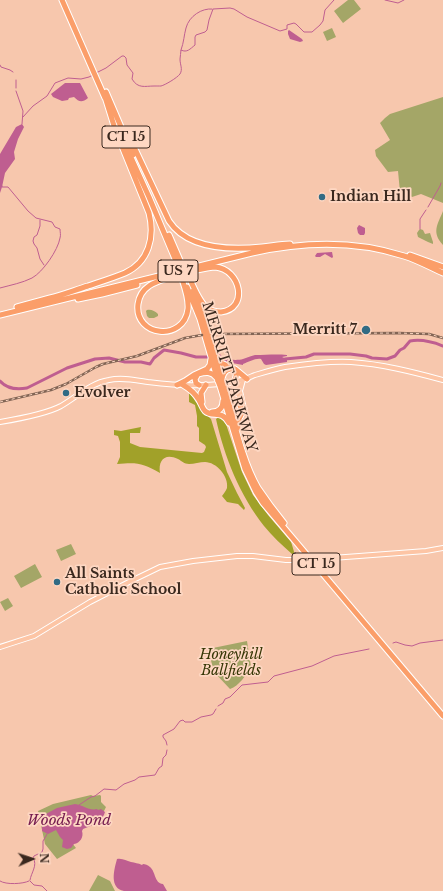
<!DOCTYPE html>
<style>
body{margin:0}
#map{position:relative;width:443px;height:891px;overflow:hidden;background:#f7c7ad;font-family:"Libre Baskerville",serif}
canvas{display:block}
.north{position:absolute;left:12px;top:839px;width:40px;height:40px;-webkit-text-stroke:3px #fed7c2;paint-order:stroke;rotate:87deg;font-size:11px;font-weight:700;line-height:16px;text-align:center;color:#3a281e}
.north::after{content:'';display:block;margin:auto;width:14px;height:18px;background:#3a281e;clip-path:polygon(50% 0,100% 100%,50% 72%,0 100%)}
</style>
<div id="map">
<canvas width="443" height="891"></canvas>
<div class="north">N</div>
</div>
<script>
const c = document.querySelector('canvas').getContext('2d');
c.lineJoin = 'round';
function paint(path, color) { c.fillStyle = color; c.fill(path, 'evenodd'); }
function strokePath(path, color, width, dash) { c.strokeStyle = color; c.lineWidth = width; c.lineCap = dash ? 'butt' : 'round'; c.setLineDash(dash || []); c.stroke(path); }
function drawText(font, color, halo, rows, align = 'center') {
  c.font = font + ' "Libre Baskerville",serif'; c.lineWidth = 3.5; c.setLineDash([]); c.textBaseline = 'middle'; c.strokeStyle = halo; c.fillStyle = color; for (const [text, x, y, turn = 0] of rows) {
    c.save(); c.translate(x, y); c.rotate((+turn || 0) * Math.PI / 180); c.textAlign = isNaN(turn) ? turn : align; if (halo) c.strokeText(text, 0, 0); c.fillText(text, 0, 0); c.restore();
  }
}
paint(new Path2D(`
 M348,0H354L361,9L343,23L334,11Z
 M332,28L336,37L327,41L323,32Z
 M443,97V203L421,194L412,197L408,194L400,192L398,171L388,172L376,156L375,150L390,140L380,123L385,118L390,114Z
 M443,211V245C431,232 438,224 443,211Z
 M420,229L423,230L425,234L430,233L433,242V244L428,242L418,237L417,233L419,230Z
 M147,310C151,309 155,311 158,314V316L154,318H149L147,316L146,311Z
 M71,544L76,554L61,561L56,550Z
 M35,564L42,577L21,588L14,576Z
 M8,598L13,606L5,611L0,602Z
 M247,641L251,667C246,675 239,686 230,689L214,672L208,649Z
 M91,795L93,796L100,795L101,796V802L106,807L103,813C99,816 82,825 82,830C81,832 82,833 82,834L72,843L76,848L57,859L45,844L38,811L53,804Z
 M98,875L110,881L115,891H89Z`), '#a4a667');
paint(new Path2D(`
 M189,392L202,411L211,419L227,472L237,493L245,508L244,510L238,504L227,502L222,496C224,493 226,491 227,488C229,476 216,462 205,462C200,462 194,464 189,464C184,464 182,461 178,459C165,453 158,460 160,473C143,463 137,462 117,464L120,457V442L118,436L114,435V430L121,431L141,427L140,433H130V443L140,447L202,453L204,452L206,447L205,445L199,441V428L197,426V416L195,405L189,402Z
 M219,417L222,419L226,424L242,472L253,495L268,515L291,542C292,545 295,553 294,555L292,554C282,545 272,536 264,526C240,496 224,456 216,419Z`), '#a1a129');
paint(new Path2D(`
 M289,30L302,39L303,41L300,42L290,39L288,34V31Z
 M65,83H80L88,98C82,103 79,102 74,97L69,98L68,100L62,101L53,97L51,94Z
 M22,124L24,127L18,139L14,152L15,159L5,173L2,187L0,193V154L16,127Z
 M359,225L365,228V233L364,235H360L358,233L357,228Z
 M332,252L333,257L332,258L325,254L320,257H316L315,256L317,253Z
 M219,354H220C223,360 236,361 243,359C247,358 250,356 255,355C266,355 276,354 287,355V356L282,357L287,359V362L266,365L264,364L261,359C255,358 249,362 243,364V365L221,361Z
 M75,804C83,805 89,811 97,809L98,810L101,809L105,812C103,818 100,822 93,823V825L83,829L82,831C84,837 80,843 74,844L71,848L67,849L62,847L63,840L60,837L56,830L48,834L42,831V819L44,815L57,808Z
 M117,859C123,858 126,861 131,862C135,863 138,863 142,865L143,864C145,864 148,865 150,867C156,872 154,883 163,884L167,891H124C109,888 114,870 117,859Z`), '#bf5e90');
strokePath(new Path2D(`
 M385,0L398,3L404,0
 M181,50C184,42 184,35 186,28C189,16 202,8 212,9
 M0,65L1,67L10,70L13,72
 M96,73L106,68L122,56H124L126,58L127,65L133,73L132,79C138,89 145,86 154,86C157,86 159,86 161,86C165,85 177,78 180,74C183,69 180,65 180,59C180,56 181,53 181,50C187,53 190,49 195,45V37L196,35L205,32L207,30L209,20L213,9L230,8L234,9L247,17L280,31L287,29V25L294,23L296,24L304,32H312L320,25L323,21L325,10L334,0
 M16,88V80
 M16,91L23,111L22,124
 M23,117L33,106L47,96L55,83L68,78L81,79L89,77L93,75
 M428,207L440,186L441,183
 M40,220V226L37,235L34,237L33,241L34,244L37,248L40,259L44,265
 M420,229V219L426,210
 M0,288C11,285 22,283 32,278C43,272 58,250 60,238C61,235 60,232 60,229L55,227L52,222L36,218L28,211L8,187H2V186
 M393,643L396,642L405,645L412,646L420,643L443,640
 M218,706L223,703L225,699L230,697L242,685L268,682L274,676L312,666L334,656L369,649
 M167,745L166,741L163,737V735L174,729L180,721L183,720L185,722H192L201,717L211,715L213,714L216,709
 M79,805L91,797L95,796L104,789L116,790L124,784L135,780L139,777L155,775L159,768L162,766L163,758L166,755L167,750
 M30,880C31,873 38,865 33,858L34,856L42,852L43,849V841L46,836L47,834
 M0,881C6,885 23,884 29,881
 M30,881L34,885L42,886L47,891`), '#bf5e90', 1);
strokePath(new Path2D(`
 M285,359L306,357L314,354H350L366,356L372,358L387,359L395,356L400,350L404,348L410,341C421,339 433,342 443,346
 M0,381C7,389 16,390 27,388L67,368L95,359L109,358L125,362H141L150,364L154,358L164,350L181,353L196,357H207`), '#bf5e90', 3);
const major = new Path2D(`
 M243,380L240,391L244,409
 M238,382L237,387L238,395
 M0,422C18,419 46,414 61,406C77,397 90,383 109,380C121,377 135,380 148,382C165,384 182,386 199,385C212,385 226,384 238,381C244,380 250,377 255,375C265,372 275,369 285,367C305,364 331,361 351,362C382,364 413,372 443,380
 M319,559L426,551L443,548
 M0,647L34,636L90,602L129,582L160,567L193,561L237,556H253L286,560H309`);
const highway = new Path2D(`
 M62,0L105,98
 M106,92L133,155
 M124,142L149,197L178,266
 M135,149L169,221C188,250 232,250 262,247C272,246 280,244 290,244
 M169,235L182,265
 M410,255L443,267
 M189,277C193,286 199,301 206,307C210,310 216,312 221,312C249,309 241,269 215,267C210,267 203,269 197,270
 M182,279C185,288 189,299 188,309C184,342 134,337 138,304C139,297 143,290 149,286C159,279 172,277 183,273
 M187,287L200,319L218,381
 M193,291L204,319L222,381
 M78,299L102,294L137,285
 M17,307C28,304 39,301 50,298C62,295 75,290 88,286C100,282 113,278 125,273C149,262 155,237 149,213L115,129L105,97
 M0,315L252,253C301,242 355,240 404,256C417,260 430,267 443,273
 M217,358L221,363L235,369L247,379
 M222,380C223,363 244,368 233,383
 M177,385L185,381L194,375L207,369L210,365L211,359
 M183,385C190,389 195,393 199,400C201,403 202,408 205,411C213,418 221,409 229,423
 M199,385L196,383L195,379L198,374C206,372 211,371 217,378
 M220,386L245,469L256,492L263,503L443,716
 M224,386C234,419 241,458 258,488C266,500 275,512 284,523
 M202,402L201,393L206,385
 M232,410C233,413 236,414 239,413L241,409L240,404
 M212,412C219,412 223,408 223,401
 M238,428V421L244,409`);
strokePath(major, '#fff', 6);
strokePath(highway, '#fff', 7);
strokePath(major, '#fdc5a5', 4);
strokePath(highway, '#fb9e69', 5);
const rail = new Path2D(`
 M212,334L399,333L429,334L443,338
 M0,402L51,390L66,384L96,367L103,364L137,356L185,338L202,335`);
strokePath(rail, '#826555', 2.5);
strokePath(rail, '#fed7c2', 1, [3]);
const majorBridge = new Path2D(`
 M309,560L319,559`);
const highwayBridge = new Path2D(`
 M183,265L189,277
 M178,266L183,278
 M218,381L220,386
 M222,381L224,386`);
strokePath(majorBridge, '#fff', 6, []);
strokePath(highwayBridge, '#fff', 7, []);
strokePath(majorBridge, '#fdc5a5', 4);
strokePath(highwayBridge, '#fb9e69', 5);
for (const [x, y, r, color] of [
 [322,197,4,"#316b84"],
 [366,330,5,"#316b84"],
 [66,393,4,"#316b84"],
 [57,582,4,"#316b84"]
]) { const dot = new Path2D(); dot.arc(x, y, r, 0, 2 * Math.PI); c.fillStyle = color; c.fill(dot); strokePath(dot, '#fed7c2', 1.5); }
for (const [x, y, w] of [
 [126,137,48],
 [178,271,40],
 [316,564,48]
]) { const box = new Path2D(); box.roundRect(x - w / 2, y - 11, w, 22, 3); c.fillStyle = '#fed7c2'; c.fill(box); strokePath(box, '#3a281e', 1); }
drawText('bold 13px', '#3a281e', null, [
 ["CT 15",126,137],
 ["US 7",178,271],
 ["CT 15",316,564]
]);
drawText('bold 14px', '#3a281e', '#fed7c2', [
 ["Indian Hill",330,197],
 ["Merritt 7",357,330,"right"],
 ["Evolver",74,393],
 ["All Saints",65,574],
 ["Catholic School",65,590]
], 'left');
drawText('14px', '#3a281e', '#fed7c2', [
 ["MERRITT PARKWAY",229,377,73]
]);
drawText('italic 14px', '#373706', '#fed7c2', [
 ["Honeyhill",231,655],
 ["Ballfields",231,671]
]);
drawText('italic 15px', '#751c4f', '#fed7c2', [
 ["Woods Pond",69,821]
]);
</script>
